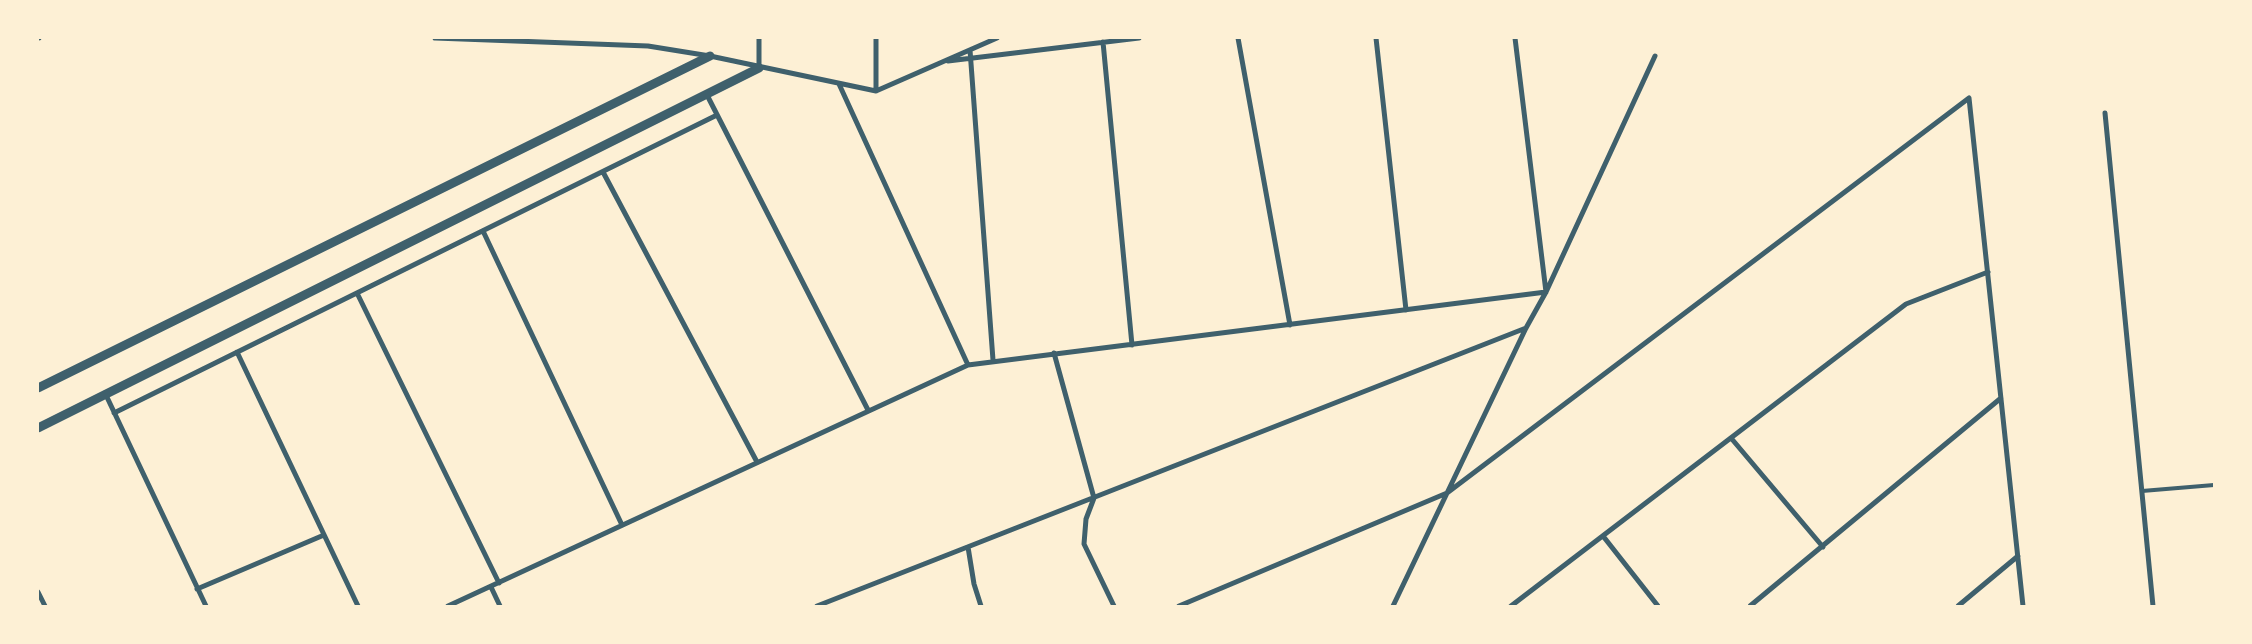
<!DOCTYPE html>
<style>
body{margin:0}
#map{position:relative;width:2252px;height:644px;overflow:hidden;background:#fdf0d5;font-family:Signika,sans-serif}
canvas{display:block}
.frame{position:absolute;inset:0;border:39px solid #fdf0d5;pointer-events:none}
</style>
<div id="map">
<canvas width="2252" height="644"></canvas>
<div class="frame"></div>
</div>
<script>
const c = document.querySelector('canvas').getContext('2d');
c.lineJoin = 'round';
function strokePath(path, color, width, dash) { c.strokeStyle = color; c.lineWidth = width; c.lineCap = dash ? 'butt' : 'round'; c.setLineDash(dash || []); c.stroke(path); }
strokePath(new Path2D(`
 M2142,491L2214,485`), '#3f606c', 4);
strokePath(new Path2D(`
 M38,38H39
 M435,38L648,46L710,56L876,91L997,38
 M759,38V68
 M876,38V91
 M1238,38L1290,325
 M1376,38L1406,310
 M1103,42L1132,345
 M970,50L993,360
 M948,61L1139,38
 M839,84L968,365
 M707,95L868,410
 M2105,113L2153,606
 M603,172L757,462
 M483,231L622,525
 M357,293L499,583
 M237,352L358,606
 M1054,353L1094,498L1086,519L1084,544L1114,606
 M105,393L206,606
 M114,413L717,115
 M1731,438L1823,547
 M1603,536L1658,606
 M968,547L974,584L981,606
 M491,587L500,606
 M197,589L324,535
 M38,592L45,606
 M448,606L968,365L1546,292L1515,38
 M817,606L1526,328
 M1179,606L1447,493L1969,98L2023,606
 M1393,606L1526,328L1546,292L1655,56
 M1511,606L1906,304L1988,272
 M1750,606L2001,398
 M1958,606L2018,556`), '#3f606c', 5);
strokePath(new Path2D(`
 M38,388L710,56
 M38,428L759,68`), '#3f606c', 9);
</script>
